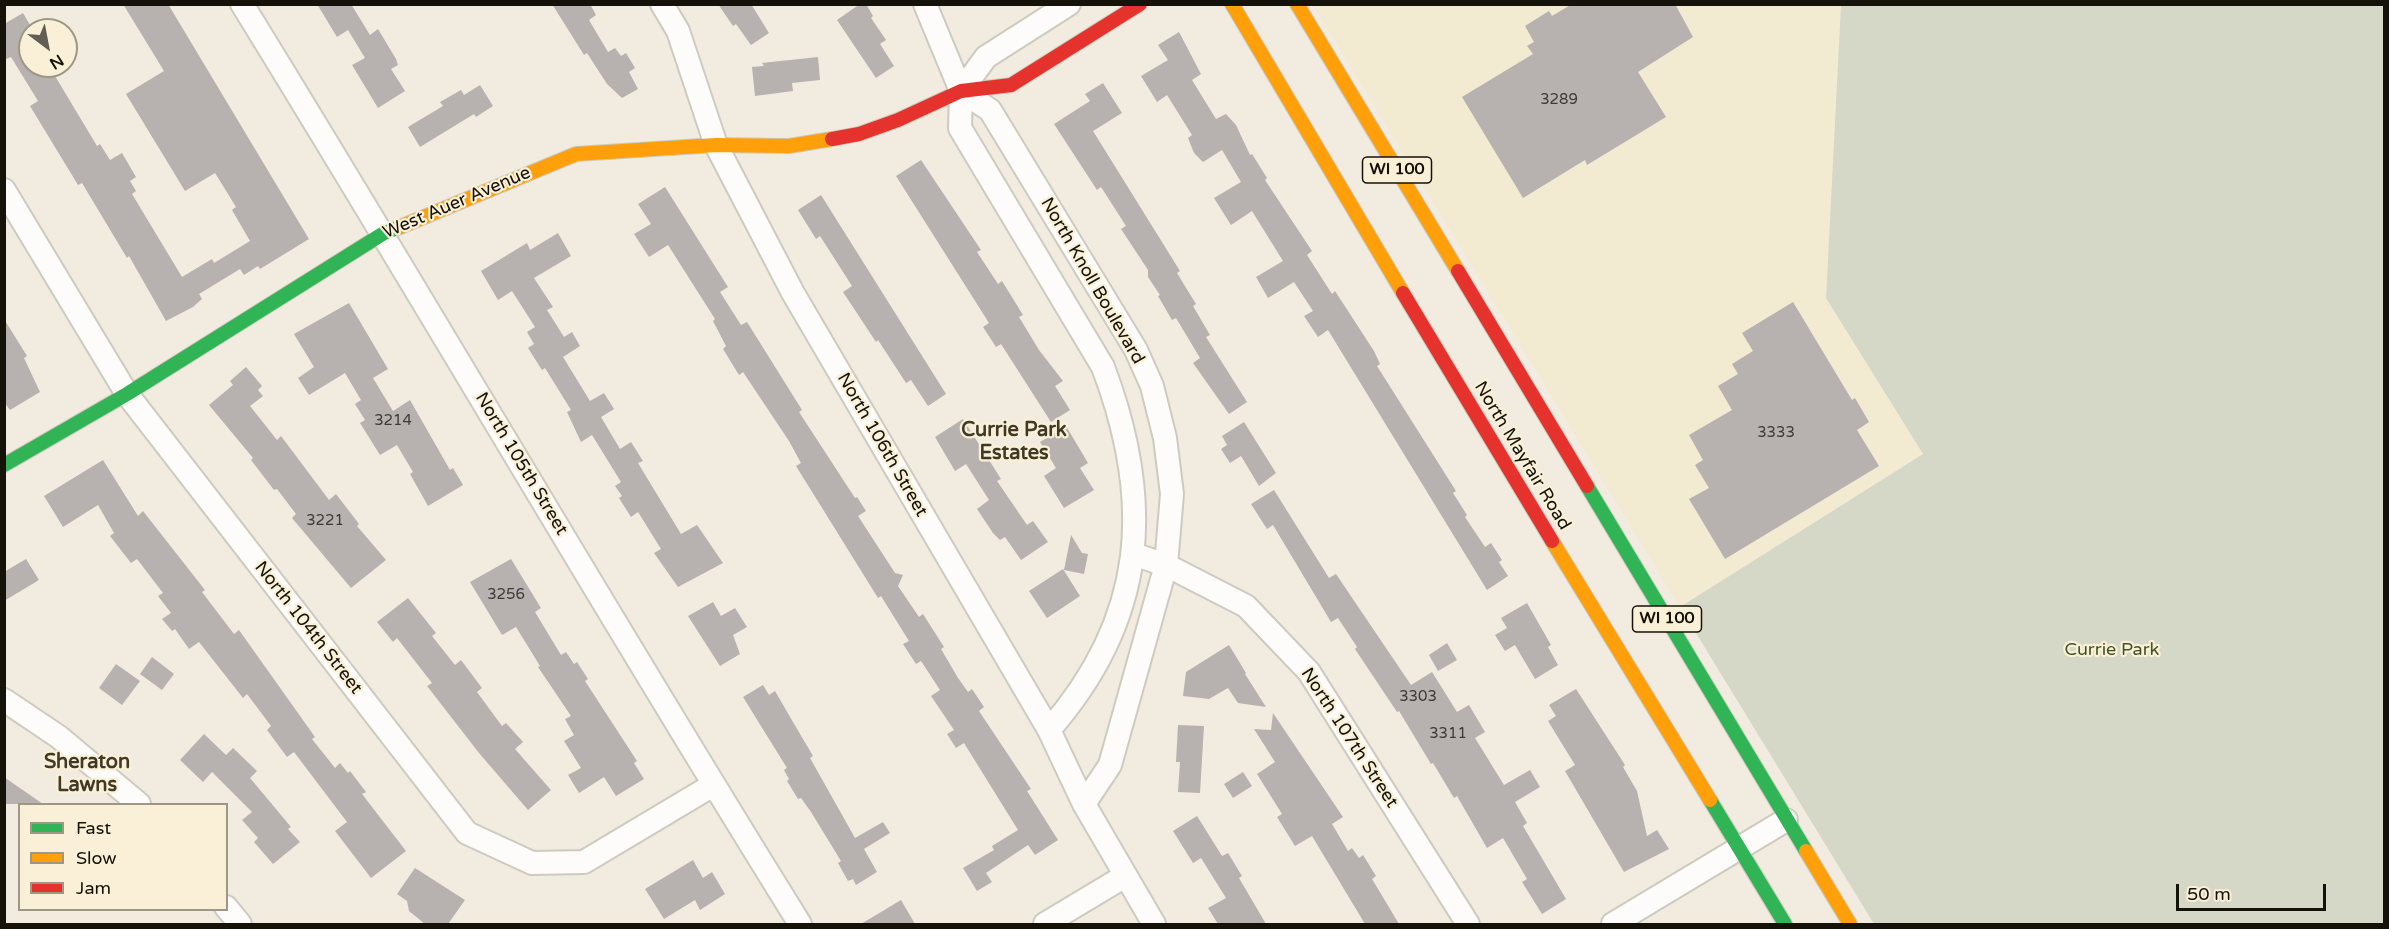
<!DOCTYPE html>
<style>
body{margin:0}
#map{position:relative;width:2389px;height:929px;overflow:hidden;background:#f1ecdf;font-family:"Varela Round",sans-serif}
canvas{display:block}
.frame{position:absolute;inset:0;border:6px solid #151209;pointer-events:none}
.legend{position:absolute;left:18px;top:803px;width:210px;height:108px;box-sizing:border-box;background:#f9f0d7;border:2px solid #9e9785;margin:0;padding:8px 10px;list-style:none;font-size:18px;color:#151209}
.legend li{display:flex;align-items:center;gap:12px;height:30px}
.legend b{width:30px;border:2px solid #9e9785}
.north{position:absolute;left:18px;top:18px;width:60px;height:60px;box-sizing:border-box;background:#f9f0d7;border:2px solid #9e9785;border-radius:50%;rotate:148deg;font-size:16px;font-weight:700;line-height:24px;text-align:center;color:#151209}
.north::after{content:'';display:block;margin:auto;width:21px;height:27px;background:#625e54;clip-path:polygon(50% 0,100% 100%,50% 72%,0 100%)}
.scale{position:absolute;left:2176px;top:884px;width:150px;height:27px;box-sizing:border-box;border:3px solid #151209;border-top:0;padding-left:8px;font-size:18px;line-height:21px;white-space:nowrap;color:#151209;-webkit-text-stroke:4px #f9f0d7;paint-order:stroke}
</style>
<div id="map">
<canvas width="2389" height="929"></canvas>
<div class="frame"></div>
<ul class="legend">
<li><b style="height:8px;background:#30b455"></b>Fast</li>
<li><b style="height:8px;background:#ff9f0a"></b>Slow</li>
<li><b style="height:8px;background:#e5322d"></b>Jam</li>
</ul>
<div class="north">N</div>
<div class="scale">50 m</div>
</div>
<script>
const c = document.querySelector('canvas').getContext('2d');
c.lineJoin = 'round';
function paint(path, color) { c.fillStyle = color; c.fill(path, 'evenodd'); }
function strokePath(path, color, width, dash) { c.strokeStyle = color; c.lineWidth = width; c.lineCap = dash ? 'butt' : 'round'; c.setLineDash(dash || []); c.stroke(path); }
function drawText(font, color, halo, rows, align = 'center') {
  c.font = font + ' "Varela Round",sans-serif'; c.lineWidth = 4.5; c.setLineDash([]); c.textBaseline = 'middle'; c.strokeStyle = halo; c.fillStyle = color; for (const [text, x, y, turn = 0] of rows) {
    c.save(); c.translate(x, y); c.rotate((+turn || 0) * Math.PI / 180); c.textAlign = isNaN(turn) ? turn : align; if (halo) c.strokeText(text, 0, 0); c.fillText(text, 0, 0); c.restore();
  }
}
paint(new Path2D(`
 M1313,5H1841L1826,298L1923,454L1680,607Z`), '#f3ead2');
paint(new Path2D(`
 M1841,5H2384V924H1874L1680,607L1923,454L1826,298Z`), '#d5d8c7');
paint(new Path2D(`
 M123,4H168L309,239L260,269L258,266L244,275L240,269L199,294L202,299L193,307L166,321L129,256L127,258L82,183L78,185L30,106L38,101L11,57L4,60V24L23,13L30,25V66H49L97,146L100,144L110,160L122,153L136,177L130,181L136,191L132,194L182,277L212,259L214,263L250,241L232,210L236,207L215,173L185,191L126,94L164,71Z
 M317,4H351L370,35L378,29L396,59L398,65L391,69L405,91L378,108L352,65L365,58L348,30L337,37Z
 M552,4H590L596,15L589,20L608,52L615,48L621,56L626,53L635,68L629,72L638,89L622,98L607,84L587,53L584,55Z
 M718,4H751L769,33L751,45L736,24L733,26Z
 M860,4H866L873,16L871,18L886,40L880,44L894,66L876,78L837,20Z
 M1572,4H1675L1693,37L1638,72L1666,117L1587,165L1585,160L1523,198L1462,97L1533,54L1527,46L1534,42L1525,26L1549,11L1552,16Z
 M1179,32L1201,74L1192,80L1216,119L1226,114L1236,125L1250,155L1252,154L1267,178L1265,180L1312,251L1307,255L1332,294L1335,291L1374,351L1380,364L1377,366L1456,491L1453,493L1467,515L1465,517L1485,547L1491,543L1502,560L1499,562L1508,576L1487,590L1328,330L1318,337L1304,316L1313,311L1294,282L1268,298L1256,277L1283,261L1252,211L1231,225L1214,198L1241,182L1222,150L1203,162L1194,153L1188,138L1192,135L1167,95L1157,102L1141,76L1168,60L1158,45Z
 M818,57L820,80L792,83L793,91L755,96L752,67L764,66L762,63Z
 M1103,83L1122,113L1093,131L1180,271L1177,273L1196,304L1193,306L1210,335L1206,337L1247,402L1229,414L1193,363L1200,358L1176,318L1172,320L1158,296L1160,295L1148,277V270L1121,229L1126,226L1101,187L1097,190L1054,124L1090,101L1085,94Z
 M480,85L493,106L476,117L474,114L420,147L408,127L443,106L440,102L461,90L464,95Z
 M921,160L981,250L977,252L998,284L1002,281L1023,315L1019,317L1039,350L1063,381L1055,386L1070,410L1051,422L1001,344L996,347L983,327L989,323L896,176Z
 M665,187L728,287L720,292L741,325L747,322L802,410L799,412L855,498L857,497L866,511L858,516L895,573L903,575L898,586L919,617L923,614L944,647L941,649L958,678L968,692L972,689L984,707L979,711L1031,789L1027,791L1058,840L1035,855L1028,845L986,873L992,882L977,891L963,868L994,850L992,846L1018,830L964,743L956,748L947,734L954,730L931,696L940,690L921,661L916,664L903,644L909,641L881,596L878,598L796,466L801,463L789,441L743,372L739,375L723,349L726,346L713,321L715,319L668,245L649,257L634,234L651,224L638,204Z
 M821,195L946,394L928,406L911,380L906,383L878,340L876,342L843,292L852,286L820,236L816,239L798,210Z
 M558,233L571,256L534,278L553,307L547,310L564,337L572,332L580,346L563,357L590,401L604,393L614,409L601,417L620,449L631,442L643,461L638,463L681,534L697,525L723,563L678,587L654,553L661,549L638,512L631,517L619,498L622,496L615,486L621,482L592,435L581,442L567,412L571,410L545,368L542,370L528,348L534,344L527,332L535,327L512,291L498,300L481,271L527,243L530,250Z
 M1793,302L1852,400L1855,398L1869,422L1857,430L1879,466L1725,559L1689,499L1709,488L1695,465L1703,460L1689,435L1732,410L1718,386L1738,374L1732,364L1753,351L1742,333Z
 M349,303L388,369L373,378L393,411L410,400L450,470L453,468L463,485L428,506L410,474L413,472L397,445L380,455L360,423L365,420L355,404L361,400L345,373L309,395L298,378L314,367L294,334Z
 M4,319L27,356L24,358L40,392L10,410L4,402Z
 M246,367L262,386L258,390L263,396L250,406L277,440L281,436L329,500L336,494L359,524L357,526L386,560L351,588L292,518L296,514L277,489L274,490L251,460L253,458L209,405L233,385L230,381Z
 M963,419L1001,479L997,481L1027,525L1033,521L1048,542L1021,560L1005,537L1000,540L993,533L977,509L989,500L966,464L955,471L935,437Z
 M1244,422L1276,473L1259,486L1241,456L1230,463L1221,449L1227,445L1222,436Z
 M1066,426L1088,463L1080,468L1094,490L1064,508L1044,476L1056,468L1040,442Z
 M103,460L138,516L143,511L205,590L202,592L234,634L239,630L315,737L312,739L335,768L340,763L348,773L350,771L366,792L362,794L406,851L371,878L335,831L347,822L294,752L287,757L267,730L271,726L247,694L243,698L199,642L189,649L175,629L172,631L162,619L171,613L158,596L163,593L137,559L131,563L110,536L114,533L98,505L63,527L44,496Z
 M1274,490L1329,578L1336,574L1411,685L1432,672L1457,712L1469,705L1485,732L1475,738L1504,785L1530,770L1540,787L1515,802L1527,823L1523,826L1566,899L1542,914L1522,882L1527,879L1503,838L1487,848L1457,796L1454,798L1433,763L1431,764L1399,711L1397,712L1355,649L1357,647L1338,618L1331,622L1273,525L1267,529L1251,504Z
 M1071,535L1082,553L1088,554L1084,574L1064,570Z
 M26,559L39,580L4,601V572Z
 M511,559L541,608L535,612L561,655L566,652L574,664L577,662L588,679L585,681L637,761L634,763L644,779L616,796L604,777L579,793L568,775L581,768L564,741L574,735L565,719L571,716L538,667L540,666L516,627L502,635L470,582Z
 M1063,569L1080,596L1047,618L1029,591Z
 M408,598L436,633L432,636L455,665L461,660L482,688L477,692L502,726L506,723L523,742L515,749L551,790L528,810L479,753L427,686L432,683L397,638L393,642L377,622Z
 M713,602L721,616L735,608L747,627L733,635L740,654L720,666L688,616Z
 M1527,603L1551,645L1548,647L1558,665L1535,679L1515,645L1505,651L1495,635L1507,628L1501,618Z
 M1447,643L1457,660L1438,671L1429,655Z
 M1229,645L1246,673L1245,674L1266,707L1238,703L1228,688L1209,699L1183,696L1186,672Z
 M152,657L174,674L162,690L140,674Z
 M116,664L140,681L122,705L99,688Z
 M763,685L769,695L775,691L793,722L813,756L810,758L855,838L883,822L890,833L864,849L877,872L856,885L853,879L848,881L838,863L841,861L811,812L801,798L798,799L787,781L789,779L784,770L787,768L743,697Z
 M1576,689L1625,765L1623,767L1637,791L1647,836L1657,830L1669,849L1624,872L1565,771L1575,765L1548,721L1556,716L1549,705Z
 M1273,713L1343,817L1332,824L1348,851L1352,848L1359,858L1363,855L1376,876L1372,879L1399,924H1365L1312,836L1295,846L1277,817L1282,814L1257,774L1275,762L1254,729L1271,730Z
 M1178,725L1204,726L1200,793L1178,792L1180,762H1176Z
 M204,734L226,755L233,748L257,771L250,778L291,827L288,829L300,842L273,864L254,842L258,838L242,820L252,812L212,772L203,782L180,760Z
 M1243,772L1252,786L1233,798L1224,784Z
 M4,777L43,804H4Z
 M1197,816L1222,856L1228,853L1242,876L1239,878L1266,924H1218L1208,908L1226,898L1201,858L1193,863L1173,831Z
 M693,860L703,878L712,872L725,894L700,910L695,900L664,919L645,889Z
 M415,868L465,900L448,924H425L409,911L407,901L397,894Z
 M901,900L915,924H861Z`), '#b7b1b0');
const street = new Path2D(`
 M242,4C431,310 610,620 800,924
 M662,4L678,31L716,145L793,293L1049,730L1084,804L1154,924
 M925,4L961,91L960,128L1103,367C1154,502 1147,618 1049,730
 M961,91L990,110L1136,350L1152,386L1165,438L1172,494L1166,565L1110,765L1084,804
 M961,91L986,57L1069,4
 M4,190L127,394L467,833L532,863L584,862L713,785
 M1133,554L1166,565L1246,606L1309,672L1468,924
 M4,700L59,737L139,804
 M226,907L240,924
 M1045,924L1125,876
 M1613,924L1786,820`);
const fast = new Path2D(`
 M4,465L127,394L384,233L400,227
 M1587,486L1806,851
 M1710,800L1785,924`);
const slow = new Path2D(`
 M1232,4L1403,293
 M1297,4L1458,271
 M400,227L576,154L716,145L789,146L832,139
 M1552,541L1710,800
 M1806,851L1850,924`);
const jam = new Path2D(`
 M832,139L859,134L898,120L961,91L1011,85L1140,4
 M1458,271L1587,486
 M1403,293L1552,541`);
strokePath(street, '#cecabf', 26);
strokePath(fast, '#cecabf', 16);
strokePath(slow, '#cecabf', 16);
strokePath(jam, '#cecabf', 16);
strokePath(street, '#fdfcfa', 22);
strokePath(fast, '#30b455', 14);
strokePath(slow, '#ff9f0a', 14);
strokePath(jam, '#e5322d', 14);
drawText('15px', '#3e3a33', null, [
 ["3289",1559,100],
 ["3214",393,421],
 ["3333",1776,433],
 ["3221",325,521],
 ["3256",506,595],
 ["3303",1418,697],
 ["3311",1448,734]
]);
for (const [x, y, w] of [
 [1397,170,69],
 [1667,619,69]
]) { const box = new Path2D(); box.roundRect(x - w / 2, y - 13, w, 26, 4.5); c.fillStyle = '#f9f0d7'; c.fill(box); strokePath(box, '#151209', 1.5); }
drawText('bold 16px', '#151209', null, [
 ["WI 100",1397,170],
 ["WI 100",1667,619]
]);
drawText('18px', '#151209', '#f9f0d7', [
 ["West Auer Avenue",457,203,-23],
 ["North Knoll Boulevard",1092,281,60],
 ["North 106th Street",882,445,60],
 ["North Mayfair Road",1522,456,59],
 ["North 105th Street",521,464,59],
 ["North 104th Street",308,628,52],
 ["North 107th Street",1349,738,57]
]);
drawText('18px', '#3f5423', '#f9f0d7', [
 ["Currie Park",2112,650]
]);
drawText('bold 20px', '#413925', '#f9f0d7', [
 ["Currie Park",1014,431],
 ["Estates",1014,454],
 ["Sheraton",87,763],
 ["Lawns",87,786]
]);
</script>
